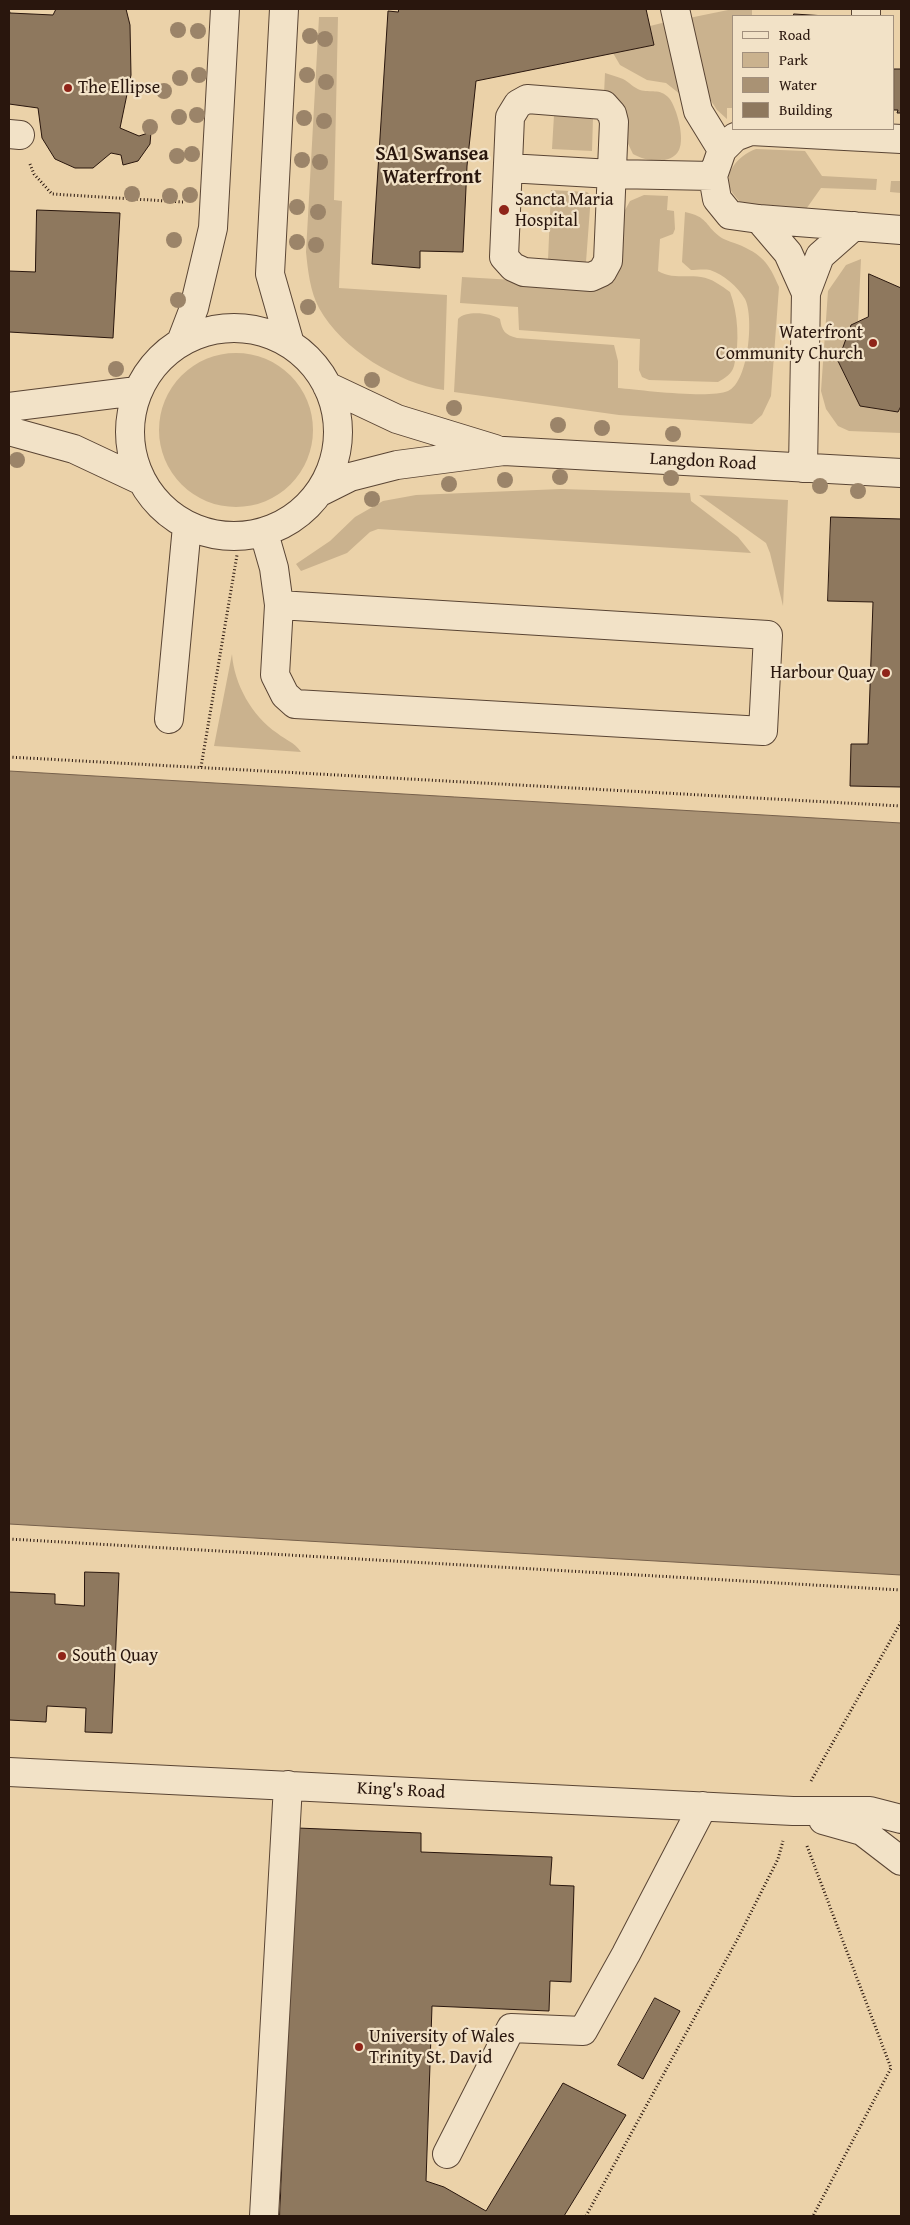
<!DOCTYPE html>
<style>
body{margin:0}
#map{position:relative;width:910px;height:2225px;overflow:hidden;background:#ebd2a9;font-family:"Gentium Book Plus",serif}
canvas{display:block}
.frame{position:absolute;inset:0;border:10px solid #29160d;pointer-events:none}
.legend{position:absolute;left:732px;top:15px;width:162px;height:115px;box-sizing:border-box;background:#f2e2c7;border:1px solid #a2907d;margin:0;padding:6px 9px;list-style:none;font-size:15px;color:#29160d}
.legend li{display:flex;align-items:center;gap:10px;height:25px}
.legend b{width:25px;border:1px solid #a2907d}
</style>
<div id="map">
<canvas width="910" height="2225"></canvas>
<div class="frame"></div>
<ul class="legend">
<li><b style="height:6px;background:#f2e2c7"></b>Road</li>
<li><b style="height:14px;background:#cab28e"></b>Park</li>
<li><b style="height:14px;background:#a99274"></b>Water</li>
<li><b style="height:14px;background:#8e785e"></b>Building</li>
</ul>
</div>
<script>
const c = document.querySelector('canvas').getContext('2d');
c.lineJoin = 'round';
function paint(path, color) { c.fillStyle = color; c.fill(path, 'evenodd'); }
function strokePath(path, color, width, dash) { c.strokeStyle = color; c.lineWidth = width; c.lineCap = dash ? 'butt' : 'round'; c.setLineDash(dash || []); c.stroke(path); }
function drawText(font, color, halo, rows, align = 'center') {
  c.font = font + ' "Gentium Book Plus",serif'; c.lineWidth = 4.5; c.setLineDash([]); c.textBaseline = 'middle'; c.strokeStyle = halo; c.fillStyle = color; for (const [text, x, y, turn = 0] of rows) {
    c.save(); c.translate(x, y); c.rotate((+turn || 0) * Math.PI / 180); c.textAlign = isNaN(turn) ? turn : align; if (halo) c.strokeText(text, 0, 0); c.fillText(text, 0, 0); c.restore();
  }
}
paint(new Path2D(`
 M733,9H752V16H734V108H727V119L717,110L708,96L689,18Z
 M319,17H338L334,200L342,201L339,288L447,295L444,390C398,383 342,350 319,308C310,291 308,271 306,252Z
 M666,22L685,98L666,83L647,80L620,65L613,53L654,45L650,26Z
 M605,73C611,75 618,77 623,79C629,82 634,88 640,90C650,93 660,88 669,98C677,108 685,138 679,150C671,166 645,161 633,154L604,94Z
 M554,115L593,118L592,151L552,149Z
 M756,149L805,151L822,176L877,179L876,190L821,188L804,212C793,211 750,208 743,204C740,203 737,198 735,196C718,177 738,155 756,149Z
 M891,181H901V193L890,192Z
 M551,190L587,192L591,195L586,262L548,260Z
 M644,195L668,196L667,210L674,211L675,229L673,234L660,239L658,271C671,279 686,275 701,277C711,278 722,286 730,292C738,313 740,343 734,366C732,374 725,378 718,382L649,380L642,377L639,370L640,339L519,330L518,307L460,303L462,277L601,285L619,269L624,212L630,201Z
 M685,212C708,217 704,224 719,236C724,240 732,242 737,244C762,254 769,263 779,287L771,396L762,415L752,424L619,415L454,392L458,319C466,310 491,313 500,319C502,331 505,335 517,338L614,345L618,361V388C641,390 710,399 728,391C749,382 754,316 745,299C738,287 723,274 710,270C704,269 696,270 691,270L682,262Z
 M861,259L858,321L851,325L838,361L860,406L898,412L901,406V433L849,431L838,426L826,409L821,391L828,291L846,265Z
 M159 430a77 77 0 1 1 154 0a77 77 0 1 1-154 0Z
 M561,489L690,493L691,501L738,537L751,553L378,529L370,532L347,553L301,571L296,564L330,541L355,517L383,501L416,495Z
 M699,495L788,500L783,606L770,553L766,543Z
 M232,654C234,684 252,716 277,733C287,741 293,741 301,752L214,746Z`), '#cab28e');
const water = new Path2D(`
 M9,771L901,823V1575L9,1524Z`);
paint(water, '#a99274');
strokePath(water, '#76604b', 1);
const building = new Path2D(`
 M9,9L10,13L53,15L56,9H126L130,25L131,75L120,128L139,136L151,132L150,144L138,161L123,165L121,155L111,153L93,168H75L55,159L42,138L38,108L9,104Z
 M399,9H646L654,45L476,81L467,166L463,252L420,251V268L372,264L388,11L398,12Z
 M794,14L826,16H794Z
 M894,69H901V113H897L898,110H894Z
 M37,210L120,213L113,338L9,332V271L35,272Z
 M869,274L901,288V406L898,412L860,406L838,361L851,325L868,317Z
 M831,517L901,519V787L850,786L851,744H868L873,602L828,601Z
 M85,1572L119,1573L112,1733L85,1732L86,1708L47,1706L46,1722L9,1720V1592L55,1594V1604L84,1606Z
 M297,1828L421,1833V1852L552,1857L550,1885L574,1886L571,1982L550,1981L549,2011L432,2006L426,2181L444,2187L486,2211L563,2083L626,2115L564,2216H280Z
 M655,1998L680,2011L643,2079L618,2065Z`);
paint(building, '#8e785e');
strokePath(building, '#29160d', 1);
const minor = new Path2D(`
 M284,9L270,274L290,344
 M675,9L698,111L722,150
 M866,16V9
 M527,99L604,105L612,114L614,122L608,261L602,272L591,277L524,272L513,267L504,257L510,117L518,104Z
 M9,134L20,135
 M901,139L751,131L735,137L722,150L713,176L717,199L730,215L759,219L901,230
 M508,168L612,174L713,176
 M759,219L788,253L806,293
 M130 432a104 104 0 1 1 208 0a104 104 0 1 1-208 0Z
 M181,342L194,308L213,228L225,9
 M327,386L397,419L495,449
 M9,407L137,391
 M9,431L74,449L140,480
 M803,468L806,293L820,256L854,226
 M320,492L350,477L397,465L504,451L901,473
 M264,533L274,568L279,605
 M279,605L768,635L763,731L295,704L285,695L275,675Z
 M169,719L187,526
 M9,1772L793,1811H870L901,1819
 M823,1820L862,1831L901,1861
 M447,2154L511,2028L583,2031L626,1954L703,1806
 M264,2216L288,1785`);
strokePath(minor, '#5a4534', 30);
strokePath(new Path2D(`
 M30,164L34,174L52,194L183,202
 M9,757L901,806
 M201,767L237,555
 M9,1539L901,1590
 M811,1781L901,1622
 M807,1846L891,2068L813,2216
 M586,2216L737,1940L778,1859L783,1841`), '#29160d', 3, [1, 2.5]);
strokePath(minor, '#f2e2c7', 28);
c.fillStyle = '#9b8469';
for (const [x, y] of [
 [178,30],
 [198,31],
 [310,36],
 [325,39],
 [199,75],
 [307,75],
 [180,78],
 [326,82],
 [164,91],
 [197,115],
 [179,117],
 [304,118],
 [324,121],
 [150,127],
 [192,154],
 [177,156],
 [302,160],
 [320,162],
 [132,194],
 [190,195],
 [170,196],
 [297,207],
 [318,212],
 [174,240],
 [297,242],
 [316,245],
 [178,300],
 [308,307],
 [116,369],
 [372,380],
 [454,408],
 [558,425],
 [602,428],
 [673,434],
 [17,460],
 [560,477],
 [671,478],
 [505,480],
 [449,484],
 [820,486],
 [858,491],
 [372,499]
]) { c.beginPath(); c.arc(x, y, 8, 0, 2 * Math.PI); c.fill(); }
for (const [x, y, r, color] of [
 [68,88,5,"#8f2418"],
 [504,210,6,"#8f2418"],
 [873,343,5,"#8f2418"],
 [886,673,5,"#8f2418"],
 [62,1656,5,"#8f2418"],
 [359,2047,5,"#8f2418"]
]) { const dot = new Path2D(); dot.arc(x, y, r, 0, 2 * Math.PI); c.fillStyle = color; c.fill(dot); strokePath(dot, '#f2e2c7', 2); }
drawText('18px', '#29160d', '#f2e2c7', [
 ["The Ellipse",78,88],
 ["Sancta Maria",515,200],
 ["Hospital",515,221],
 ["Waterfront",863,333,"right"],
 ["Community Church",863,354,"right"],
 ["Harbour Quay",876,673,"right"],
 ["South Quay",72,1656],
 ["University of Wales",369,2037],
 ["Trinity St. David",369,2058]
], 'left');
drawText('18px', '#29160d', '#f2e2c7', [
 ["Langdon Road",703,462,3],
 ["King's Road",401,1791,3]
]);
drawText('bold 20px', '#29160d', '#f2e2c7', [
 ["SA1 Swansea",432,155],
 ["Waterfront",432,178]
]);
</script>
